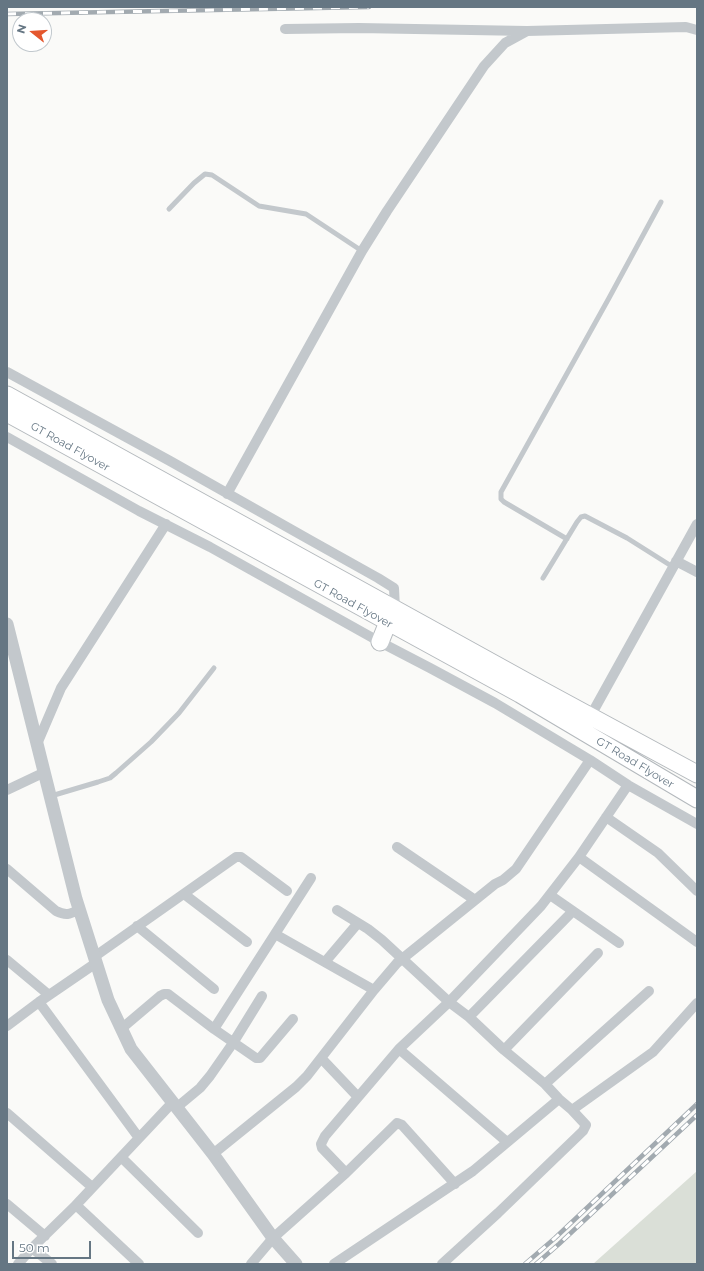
<!DOCTYPE html>
<style>
body{margin:0}
#map{position:relative;width:704px;height:1271px;overflow:hidden;background:#fafaf8;font-family:Montserrat,sans-serif}
canvas{display:block}
.frame{position:absolute;inset:0;border:8px solid #657683;pointer-events:none}
.north{position:absolute;left:12px;top:12px;width:40px;height:40px;box-sizing:border-box;background:#fff;border:1px solid #c1c8cd;border-radius:50%;rotate:287deg;font-size:11px;font-weight:700;line-height:16px;text-align:center;color:#657683}
.north::after{content:'';display:block;margin:auto;width:14px;height:18px;background:#e4572e;clip-path:polygon(50% 0,100% 100%,50% 72%,0 100%)}
.scale{position:absolute;left:12px;top:1241px;width:79px;height:18px;box-sizing:border-box;border:2px solid #657683;border-top:0;padding-left:5px;font-size:12px;line-height:14px;white-space:nowrap;color:#657683;-webkit-text-stroke:3px #fff;paint-order:stroke}
</style>
<div id="map">
<canvas width="704" height="1271"></canvas>
<div class="frame"></div>
<div class="north">N</div>
<div class="scale">50 m</div>
</div>
<script>
const c = document.querySelector('canvas').getContext('2d');
c.lineJoin = 'round';
function paint(path, color) { c.fillStyle = color; c.fill(path, 'evenodd'); }
function strokePath(path, color, width, dash) { c.strokeStyle = color; c.lineWidth = width; c.lineCap = dash ? 'butt' : 'round'; c.setLineDash(dash || []); c.stroke(path); }
function drawText(font, color, halo, rows, align = 'center') {
  c.font = font + ' Montserrat,sans-serif'; c.lineWidth = 4; c.setLineDash([]); c.textBaseline = 'middle'; c.strokeStyle = halo; c.fillStyle = color; for (const [text, x, y, turn = 0] of rows) {
    c.save(); c.translate(x, y); c.rotate((+turn || 0) * Math.PI / 180); c.textAlign = isNaN(turn) ? turn : align; if (halo) c.strokeText(text, 0, 0); c.fillText(text, 0, 0); c.restore();
  }
}
paint(new Path2D(`
 M697,1171V1264H593Z`), '#dadfd7');
const trunk = new Path2D(`
 M7,395L527,682L697,774
 M7,413L520,694L697,799
 M380,642L388,622`);
strokePath(trunk, '#b4b9bd', 19);
strokePath(new Path2D(`
 M169,209L194,183L205,174L212,175L259,206L306,214L362,251
 M567,539L504,502L501,499V492L609,298L661,202
 M543,578L577,522L581,517L585,516L627,538L673,567
 M51,796L98,782L110,778L116,773L151,742L179,713L214,668`), '#c3c8cc', 5);
strokePath(new Path2D(`
 M285,29L359,28L527,31
 M7,372L170,461L310,540L378,578L394,588L395,609
 M7,437L139,511L210,547L380,642L430,668L495,703L590,760L628,785L697,824
 M227,494L362,251L387,211L484,66L505,43L527,31L686,27L697,30
 M676,561L697,572
 M590,717L697,524
 M37,744L61,688L166,524
 M7,790L45,772
 M606,817L658,853L697,891
 M397,847L475,900
 M579,857L697,942
 M7,869L56,911C66,916 70,914 79,910
 M184,894L247,942
 M550,895L619,943
 M337,910L368,929L382,940L449,1002L469,1017L504,1050L545,1084L559,1099L572,1110L586,1125L583,1131L498,1213L442,1264
 M137,926L214,989
 M275,934L374,990
 M94,957L236,857H241L287,891
 M7,960L49,995
 M325,962L358,923
 M39,1002L139,1138
 M469,1017L573,911
 M7,1026L39,1002L96,963
 M121,1029L160,996L164,994H168L214,1029L256,1058H260L293,1019
 M214,1029L311,878
 M399,1049L507,1142
 M504,1050L598,953
 M322,1059L358,1097
 M545,1084L649,991
 M176,1108L200,1088L210,1076L233,1043L262,996
 M572,1110L653,1052L697,1003
 M7,1113L92,1187
 M213,1154L296,1087L307,1076L374,990L397,963L495,884L503,880L516,869L590,760
 M121,1157L198,1233
 M346,1173L322,1148L321,1144L325,1136L399,1049L449,1002L541,906L579,857L628,785
 M7,1204L45,1236
 M76,1205L139,1264
 M32,1248L52,1264
 M18,1264L32,1248L76,1205L172,1103
 M251,1264L273,1238L346,1173L397,1123L402,1125L455,1184
 M334,1264L473,1171L559,1099`), '#c3c8cc', 10);
strokePath(new Path2D(`
 M7,624L76,899L108,1000L131,1049L213,1154L273,1238L296,1264`), '#c3c8cc', 13);
strokePath(trunk, '#fff', 17);
const rail = new Path2D(`
 M7,14L369,7
 M525,1264L555,1238L697,1104
 M536,1264L559,1244L697,1115`);
strokePath(rail, '#a2aab0', 4.5);
strokePath(rail, '#fff', 3, [9]);
drawText('11px', '#657683', '#fff', [
 ["GT Road Flyover",70,447,29],
 ["GT Road Flyover",353,604,29],
 ["GT Road Flyover",635,763,31]
]);
</script>
